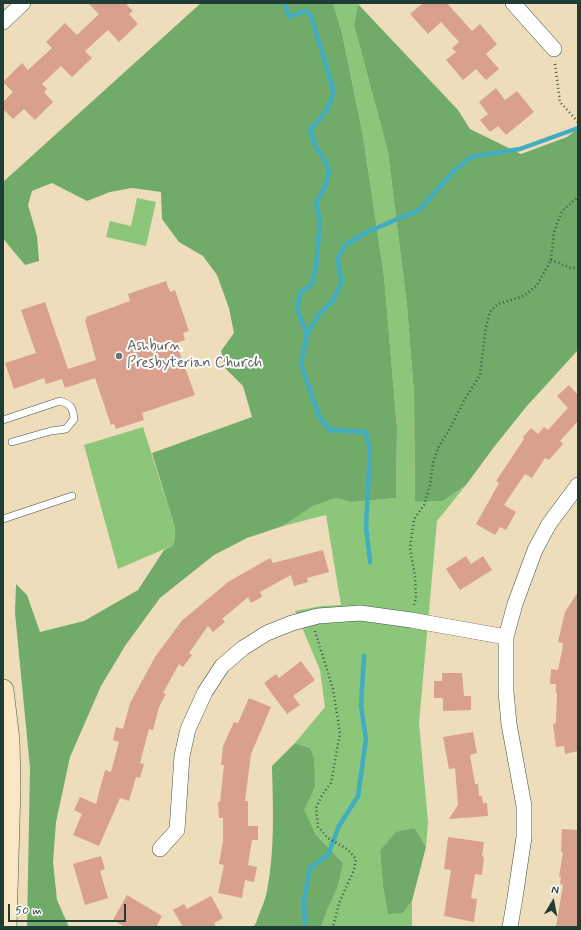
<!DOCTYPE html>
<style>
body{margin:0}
#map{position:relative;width:581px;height:930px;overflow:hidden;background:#eeddba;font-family:Mynerve,sans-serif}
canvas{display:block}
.frame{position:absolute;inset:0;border:4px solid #1f3d34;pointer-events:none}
.north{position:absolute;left:533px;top:882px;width:40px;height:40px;-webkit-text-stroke:3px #fdfcf7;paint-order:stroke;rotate:10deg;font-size:11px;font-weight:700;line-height:16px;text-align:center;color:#1f3d34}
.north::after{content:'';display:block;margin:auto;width:14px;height:18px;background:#1f3d34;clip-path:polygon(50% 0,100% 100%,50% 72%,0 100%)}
.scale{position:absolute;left:8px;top:904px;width:118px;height:18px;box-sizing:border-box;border:2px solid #1f3d34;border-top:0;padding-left:5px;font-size:12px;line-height:14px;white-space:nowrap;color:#1f3d34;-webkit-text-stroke:3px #fdfcf7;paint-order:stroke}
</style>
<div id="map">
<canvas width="581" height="930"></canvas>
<div class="frame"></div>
<div class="north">N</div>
<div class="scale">50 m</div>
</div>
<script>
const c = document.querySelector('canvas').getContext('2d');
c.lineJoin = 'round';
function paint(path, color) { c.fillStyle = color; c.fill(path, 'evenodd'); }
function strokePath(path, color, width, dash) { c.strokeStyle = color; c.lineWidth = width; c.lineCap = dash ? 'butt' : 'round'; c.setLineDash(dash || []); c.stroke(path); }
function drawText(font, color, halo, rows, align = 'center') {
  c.font = font + ' Mynerve,sans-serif'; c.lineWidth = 4; c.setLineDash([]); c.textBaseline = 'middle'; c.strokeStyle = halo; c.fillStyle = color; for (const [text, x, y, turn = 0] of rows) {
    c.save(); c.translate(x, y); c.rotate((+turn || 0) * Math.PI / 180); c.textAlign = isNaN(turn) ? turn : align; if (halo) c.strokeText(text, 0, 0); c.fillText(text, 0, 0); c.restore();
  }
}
paint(new Path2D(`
 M333,3L358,4L354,25L388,152L407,306L414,394L415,502L443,501L466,485L437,521L419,723L428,822L426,847L415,828L380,851L383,887L388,913H403L412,901V927H321L343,863L316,835L303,810L315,787L310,748L295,743L325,707L320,670L295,611L321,606L341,605L326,515L283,526L313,506L336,498L351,502L396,498L397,428L384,276L363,136L342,33Z
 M137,198L156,202L146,246L106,237L110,221L131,226Z
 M143,427L175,528L174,545L118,569L84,445Z`), '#8cc67a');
paint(new Path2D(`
 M201,3H333L342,33L363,136L384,276L397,428L396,498L351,502L336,498L313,506L283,526L247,538L214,555L160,598L125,646L101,686L70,757L56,822L53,862L57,900L69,927H27L30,768L15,613L16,584L27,595L40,632L84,621L138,590L164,550L174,545L175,528L152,453L252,417L243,386L226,369L221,351L234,333L229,308L217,275L203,256L179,242L162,219L161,192L132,188L110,192L87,201L52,183L32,191L28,205L37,236L39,261L25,265L5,241L3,237V182Z
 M358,4L458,110L470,129L521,154L567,137L578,129V350L526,407L494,447L466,485L443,501L415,502L414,394L407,306L388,152L354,25Z
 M295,743L310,748L314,759L315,787L304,810L316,835L343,863L338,885L327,910L321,927H253L256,923C259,913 265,902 267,891C275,850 273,808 272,766Z
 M415,828L426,847L412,901L403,913L388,914L383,887L380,851L396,832Z`), '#71ab6a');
strokePath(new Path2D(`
 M285,3L289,17L305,11L311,16L334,92L327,110L310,130L316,147L327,164L329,174L324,189L316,203L320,221L316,267L312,284L300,293L297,308L307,335
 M370,562L366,526L370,451L366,432L330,430L319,416L301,364L307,335L318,315L332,302L342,282L337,260L345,245L367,232L419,210L454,171L471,157L520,149L578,128
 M305,927L304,900L310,868L328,855L339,826L358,796L366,739L361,706L364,656`), '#42acc1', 4.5);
paint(new Path2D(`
 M88,3H125L133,11L129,14L138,24L119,42L108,30L85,51L92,58L72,77L61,66L42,84L47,89L44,92L53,102L35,120L24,109L13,119L3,109V102L13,92L3,82L22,63L28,70L52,48L46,42L65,23L77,35L99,14Z
 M423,3H447L472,31L480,24L497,44L486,54L499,69L486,80L476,69L463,80L446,60L456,52L452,48L459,42L441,22L428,34L410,14Z
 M496,88L505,100L517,91L534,112L506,135L498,126L490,132L480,120L488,114L479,102Z
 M166,281L170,292L175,290L189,331L183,333L185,340L176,343L195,395L142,413L144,420L116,429L114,424L111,425L95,378L65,388L62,379L46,384L44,378L14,389L5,363L36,353L21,310L45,302L68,369L96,360L85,320L87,319L86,317L130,301L128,294Z
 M569,385L578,395V421L560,441L563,444L549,460L545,458L532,478L525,474L504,505L516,512L506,530L500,527L495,535L476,524L499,483L496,481L524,439L523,437L531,428L538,434L544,427L548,430L568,408L557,396Z
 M323,550L329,572L307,578L308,582L294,586L291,575L260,592L262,597L251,603L248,597L222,619L225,622L213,632L208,626L189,653L192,655L183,667L179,664L163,693L166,694L159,707L153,730L149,729L140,763L144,764L140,778L136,777L129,801L120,798L99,846L73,835L82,814L74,810L80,797L96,804L105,770L111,772L119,742L113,740L116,727L123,729L130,703L155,657L183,619H184L228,582L270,558L273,563Z
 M466,556L471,564L483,556L492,570L460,590L446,569Z
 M578,592V751L565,754L564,746L556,747L553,724L556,723L557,693H556V684H550L551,669L558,670L563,646H562L563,643L558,642L565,612Z
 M301,661L315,680L293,696L300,705L287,714L264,683L276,674L279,678Z
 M442,673H462L464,696H471V710L443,711V698H434V681H442Z
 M249,698L271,707L251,754L245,801H248V826H258V840H252L248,865L257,867L254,882L245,880L242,898L218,893L224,865L219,864L223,841V818H219L218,802H220L224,765H221L223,746L234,722L238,723Z
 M473,732L477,753L470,755L475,784H478L479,796H482L483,803H487L488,816L449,819L458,805L455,768L449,769L443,737Z
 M562,829L578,830V927H556L563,885L560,884L561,877H559L563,852H561Z
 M448,837L484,842L482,856L484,857L482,875L475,874L471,898L477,899L474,922L444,916L451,870L444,869Z
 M101,856L105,869L100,871L108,898L85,905L73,864Z
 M127,895L162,916L156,927H125L113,920Z
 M211,896L223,918L214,923L216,927H183L173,910L184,904L187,909Z`), '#d9a08e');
const service = new Path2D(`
 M3,420L60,401C71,404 73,408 74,419L66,429L51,431L12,442
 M3,519L72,496`);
const minor = new Path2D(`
 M513,3L554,49
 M3,22L23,3
 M160,849L177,830L182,756L188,729L205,692L222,666L243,648L267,633L292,623L318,616L360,613L411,620L506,637
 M510,927L515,898L524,837V806L509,724L506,692V637L515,604L535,550L549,524L578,485`);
const secondary = new Path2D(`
 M3,690L9,740L10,787L6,927`);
strokePath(service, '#3e5548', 8);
strokePath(minor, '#3e5548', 16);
strokePath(secondary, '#3e5548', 22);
strokePath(new Path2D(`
 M555,64L560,102L578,122
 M551,260L571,268H578
 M414,605L416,598L415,576L410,548L414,519L424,505L430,486L433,463L439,446L448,432L465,399L480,375L486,327L490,312L498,304L524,296L537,285L551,260L554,232L562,211L578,197
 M315,631L333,689L340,733L331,783L322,795L316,808L318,827L328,838L347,849L356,859L354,870L339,903L333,927`), '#3e5548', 2.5, [1, 3]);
strokePath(service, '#fff', 7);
strokePath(minor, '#fff', 15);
strokePath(secondary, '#fce6c4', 21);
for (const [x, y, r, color] of [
 [119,356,4,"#6b7280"]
]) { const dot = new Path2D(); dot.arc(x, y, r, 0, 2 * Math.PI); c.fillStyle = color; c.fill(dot); strokePath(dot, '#fdfcf7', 1.5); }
drawText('15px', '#5b616d', '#fdfcf7', [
 ["Ashburn",127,347],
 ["Presbyterian Church",127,364]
], 'left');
</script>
